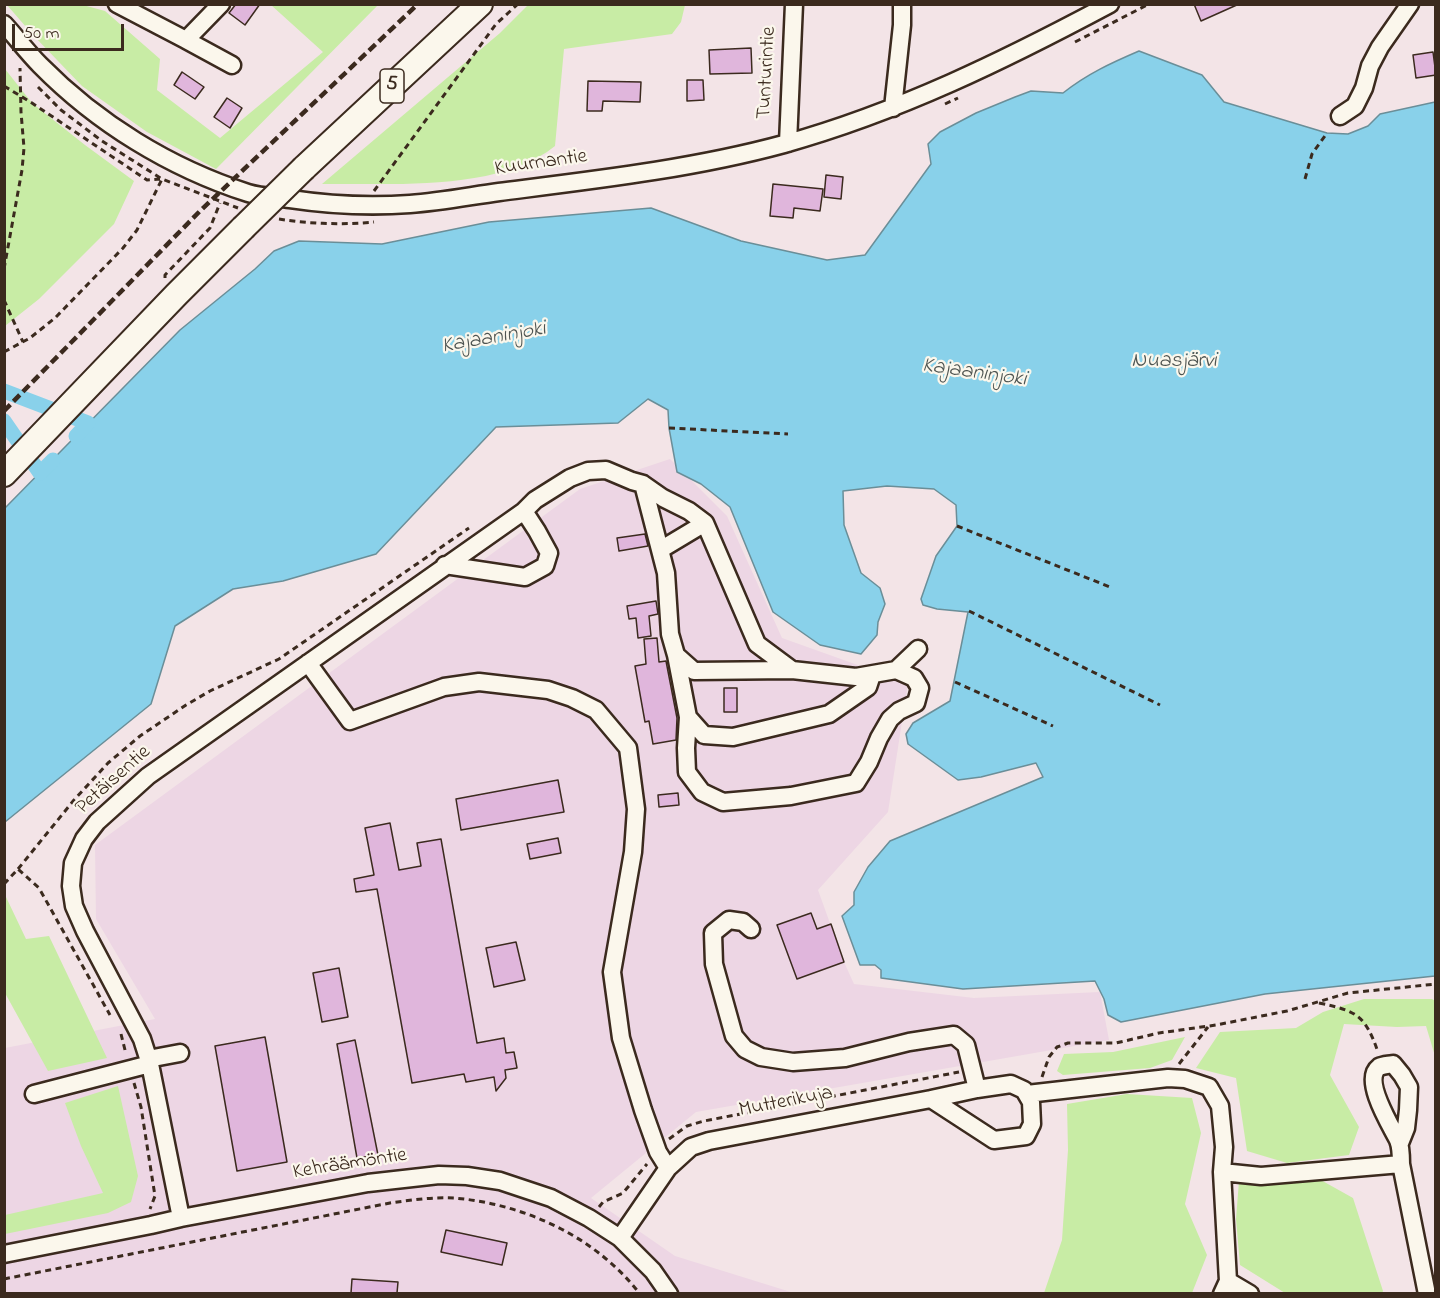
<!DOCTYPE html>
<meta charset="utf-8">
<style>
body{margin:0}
#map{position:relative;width:1440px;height:1298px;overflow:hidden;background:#f3e4e7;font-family:"Indie Flower",sans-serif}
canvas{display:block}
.frame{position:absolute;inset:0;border:6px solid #3b2a1e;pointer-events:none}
.scale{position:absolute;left:12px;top:24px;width:112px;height:27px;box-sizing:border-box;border:3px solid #3b2a1e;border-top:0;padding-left:8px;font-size:18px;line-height:21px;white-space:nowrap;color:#3b2a1e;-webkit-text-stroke:4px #fbf7ec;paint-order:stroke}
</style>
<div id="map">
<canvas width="1440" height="1298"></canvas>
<div class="frame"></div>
<div class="scale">50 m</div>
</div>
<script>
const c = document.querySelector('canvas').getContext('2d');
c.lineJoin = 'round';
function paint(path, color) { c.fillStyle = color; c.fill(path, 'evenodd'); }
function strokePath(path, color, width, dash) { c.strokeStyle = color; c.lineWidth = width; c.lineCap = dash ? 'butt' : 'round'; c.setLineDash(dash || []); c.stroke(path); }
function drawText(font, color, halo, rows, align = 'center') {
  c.font = font + ' "Indie Flower",sans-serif'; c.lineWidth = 4.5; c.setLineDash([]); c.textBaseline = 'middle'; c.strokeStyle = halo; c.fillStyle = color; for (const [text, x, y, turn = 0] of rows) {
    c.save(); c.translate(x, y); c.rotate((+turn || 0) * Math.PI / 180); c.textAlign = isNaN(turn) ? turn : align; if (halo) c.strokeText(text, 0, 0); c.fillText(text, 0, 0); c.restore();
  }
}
paint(new Path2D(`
 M670,459L727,516L782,638L908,683L888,812L818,890L844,962L854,984L974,998L1100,992L1109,1040L696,1112L591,1198L675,1256L794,1293L5,1294V1048L155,1019L96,919L95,845L580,489Z`), '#edd6e4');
paint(new Path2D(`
 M7,5H83L105,11L160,59L157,90L220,138L323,52L271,5H378L216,169L147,132L82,86L33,35Z
 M528,5H685L681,22L672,34L564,49L555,146C498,192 393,183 322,184L500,33Z
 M5,69L32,103L85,145L134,181L114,224L39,299L5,326Z
 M6,897L26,939L49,936L107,1058L48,1071L5,993L4,899Z
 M1364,999H1432L1435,1001V1056L1426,1026L1397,1027L1344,1024L1330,1075L1359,1127L1349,1155L1287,1163L1247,1151L1236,1078L1196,1068L1220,1032L1296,1028L1323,1012Z
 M1185,1037L1172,1060L1150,1068L1063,1075L1057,1071L1064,1054L1113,1052Z
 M118,1086L138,1176L131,1202L108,1213L5,1234V1215L103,1193L81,1146L65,1103Z
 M1127,1094L1192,1098L1201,1133L1185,1204L1207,1255L1192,1293H1044L1062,1240L1068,1150L1067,1104Z
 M1319,1179L1353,1198L1383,1291L1382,1293H1285L1240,1265L1236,1219L1239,1181Z`), '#c8eca5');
const water = new Path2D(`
 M1139,51L1202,75L1224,102L1327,133L1348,134L1368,126L1380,114L1435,102V976L1265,994L1121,1022L1108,1015L1104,999L1095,981L963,989L881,978V970L875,965H860L842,916L854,905V892L868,867L890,841L1043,777L1036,763L981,777L958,780L908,744L906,734L913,723L950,701L968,612L937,609L923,605L921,599L936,556L957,526L956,505L934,489L887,486L843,491L844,525L861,573L880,588L885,604L878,622L877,635L861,654L820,645L773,612L730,507L701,484L677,472L669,428L668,410L648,399L618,423L496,427L376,554L283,581L233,589L175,626L151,704L5,822V508L180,330L255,269L274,251L299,241L382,244L489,222L651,208L741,241L827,260L865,255L931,164L928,144L940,132L976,113L1015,97L1031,91L1063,93C1087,74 1111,63 1139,51Z`);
paint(water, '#89d1ea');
strokePath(water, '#6a8e98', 1.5);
strokePath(new Path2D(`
 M4,391L88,423L76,436
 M4,421L40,473L53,460`), '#89d1ea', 15);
const building = new Path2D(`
 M236,4H260L245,25L229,13Z
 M1194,4H1239L1201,21Z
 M751,48L752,73L710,74L709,50Z
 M1433,52L1436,75L1416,78L1413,55Z
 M182,72L204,87L195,99L174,85Z
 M687,80H703L704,100L687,101Z
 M588,81L641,82L640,102L603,101L602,111H587Z
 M227,98L242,108L230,128L214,117Z
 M826,175L843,177L841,199L824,197Z
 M773,184L823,189L820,211L794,208L793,218L770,216Z
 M645,534L648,546L619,551L617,538Z
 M656,601L658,614L649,616L651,636L638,638L636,618L629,619L627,606Z
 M657,638L659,662L666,661L677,718L676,740L653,744L649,721L645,722L635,666L646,664L644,639Z
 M724,688H737V712H724Z
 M558,780L564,812L461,830L456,799Z
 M678,793L679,805L659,807L658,795Z
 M390,823L399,870L421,866L417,843L441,839L477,1043L504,1038L506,1053L514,1052L517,1068L505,1070L506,1078L496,1091L494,1077L466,1082L464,1074L412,1083L377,889L356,892L354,879L374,875L365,828Z
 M558,838L561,853L530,859L527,844Z
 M811,913L817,929L831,924L844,962L797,979L777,925Z
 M516,942L525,980L494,987L486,948Z
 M339,968L348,1017L322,1022L313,973Z
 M265,1037L287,1162L237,1171L215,1046Z
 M355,1040L378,1155L357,1158L337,1044Z
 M446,1230L507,1243L502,1265L441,1252Z
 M352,1279L398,1282L397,1293H351Z`);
paint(building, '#e0b6dc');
strokePath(building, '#3b2a1e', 1.5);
const minor = new Path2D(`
 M117,4L186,40L221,4
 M4,24C16,37 27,52 40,65C97,123 170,168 248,193C261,197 276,197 290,199C330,205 370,207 410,204C440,202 470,196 499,192C594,180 692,169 784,144C899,112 1005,60 1110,4
 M186,40L232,65
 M893,108L902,25V4
 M1340,116L1355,106L1364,88L1370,66L1380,47L1410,4
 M788,143L794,4
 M643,484L666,573L670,634L676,655L694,671L792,670
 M524,511L535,500L570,478L588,471L606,470L632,481L643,484L663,498L689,511L705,523L757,644L792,670L856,677L896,670L918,649
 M660,550L705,523
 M676,655L688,717L704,735L733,737L829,714L868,687L872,675
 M308,663L350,721L444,687L479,682L548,690L572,698L596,710L628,748L636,809L633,852L612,972L621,1038L643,1110L658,1152L668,1168
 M688,717L686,748L687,772L702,792L723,802L791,796L856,783L869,762L879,738L890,719L899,711L916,703L920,688L914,678L896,670
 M751,929L743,922L729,920L713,933L714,964L734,1036L745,1049L761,1057L793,1062L845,1058L909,1042L954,1035L966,1045L977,1089
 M148,1059L180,1053
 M34,1094L150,1064
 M1027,1094L1168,1078L1185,1079L1209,1087L1220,1106L1224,1147L1222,1172L1228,1281L1222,1294
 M1400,1143L1406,1128L1408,1110L1409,1087L1402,1075L1393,1064C1388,1065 1383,1065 1379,1067C1362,1080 1391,1126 1398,1140C1401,1147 1401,1156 1401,1164L1427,1294
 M1222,1172L1261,1176L1401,1164
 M181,1218L150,1064L142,1039L85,931L74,906L71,886L73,863L84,839L97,822L148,776L524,511L537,531L549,553L545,566L525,577L445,565
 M620,1238L668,1168L691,1147L709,1141L931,1099L994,1140L1026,1136L1032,1124L1031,1102L1024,1090L1011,1084L977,1089L931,1099
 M4,1254L151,1225L181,1218L368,1183L439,1175L467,1176L500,1181L551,1198L589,1218L620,1238L653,1271L669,1294
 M1228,1281L1250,1294`);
const highway = new Path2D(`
 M304,168L480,4
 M4,474L176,295L243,228`);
strokePath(minor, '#3b2a1e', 21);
strokePath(highway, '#3b2a1e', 28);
strokePath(new Path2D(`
 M1075,42L1149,4
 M4,86L32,103L147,180L160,179
 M38,87L61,110L102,141L162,179L238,208
 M945,104L958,98
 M1305,179L1312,154L1327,133
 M374,191L496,24L518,4
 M279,219C310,224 343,225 374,222
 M4,269L22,170L24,148L21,112L20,68
 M165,278V275L210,228L220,203
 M4,300L23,342
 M4,352L30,338L55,318L123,248L137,230L162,179
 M669,428L788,434
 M957,526L1110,587
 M969,611L1160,705
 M955,682L1053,726
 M18,869L74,800L108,763L140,736L186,705L210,691L279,659L469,528
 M4,884L18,869L39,888L110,1015
 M1319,1003C1357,1011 1365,1015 1378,1052
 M121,1034L126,1054
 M1179,1064L1208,1027
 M1042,1077L1049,1057L1057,1047L1068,1043H1116L1159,1033L1216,1025L1287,1011L1348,993L1436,984
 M134,1083L141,1107L155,1196L150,1209
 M669,1139L687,1126L704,1121L959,1072
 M599,1207L603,1202L623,1193L647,1164
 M4,1279L390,1203C411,1200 433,1197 454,1198C525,1204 596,1237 640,1294`), '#3b2a1e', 3, [6, 4.5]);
strokePath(minor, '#fbf7ec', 16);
strokePath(highway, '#fbf7ec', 24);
strokePath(new Path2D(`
 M4,411L200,211L418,4`), '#3b2a1e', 4.5, [9, 4.5]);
const highwayBridge = new Path2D(`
 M243,228L304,168`);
strokePath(highwayBridge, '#3b2a1e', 28, []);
strokePath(highwayBridge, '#fbf7ec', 24);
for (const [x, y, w] of [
 [392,86,24]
]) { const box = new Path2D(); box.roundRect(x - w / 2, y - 17, w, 34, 4.5); c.fillStyle = '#fbf7ec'; c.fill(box); strokePath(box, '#3b2a1e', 1.5); }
drawText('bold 20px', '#3b2a1e', null, [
 ["5",392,86]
]);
drawText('21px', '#3b2a1e', '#fbf7ec', [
 ["Tunturintie",768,73,-87],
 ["Kuurnantie",541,164,-8],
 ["Petäisentie",114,781,-42],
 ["Mutterikuja",786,1103,-11],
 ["Kehräämöntie",350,1165,-9]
]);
drawText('italic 22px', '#4e5451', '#fbf7ec', [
 ["Kajaaninjoki",494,339,-10],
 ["Nuasjärvi",1174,362],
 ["Kajaaninjoki",974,374,8]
]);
</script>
